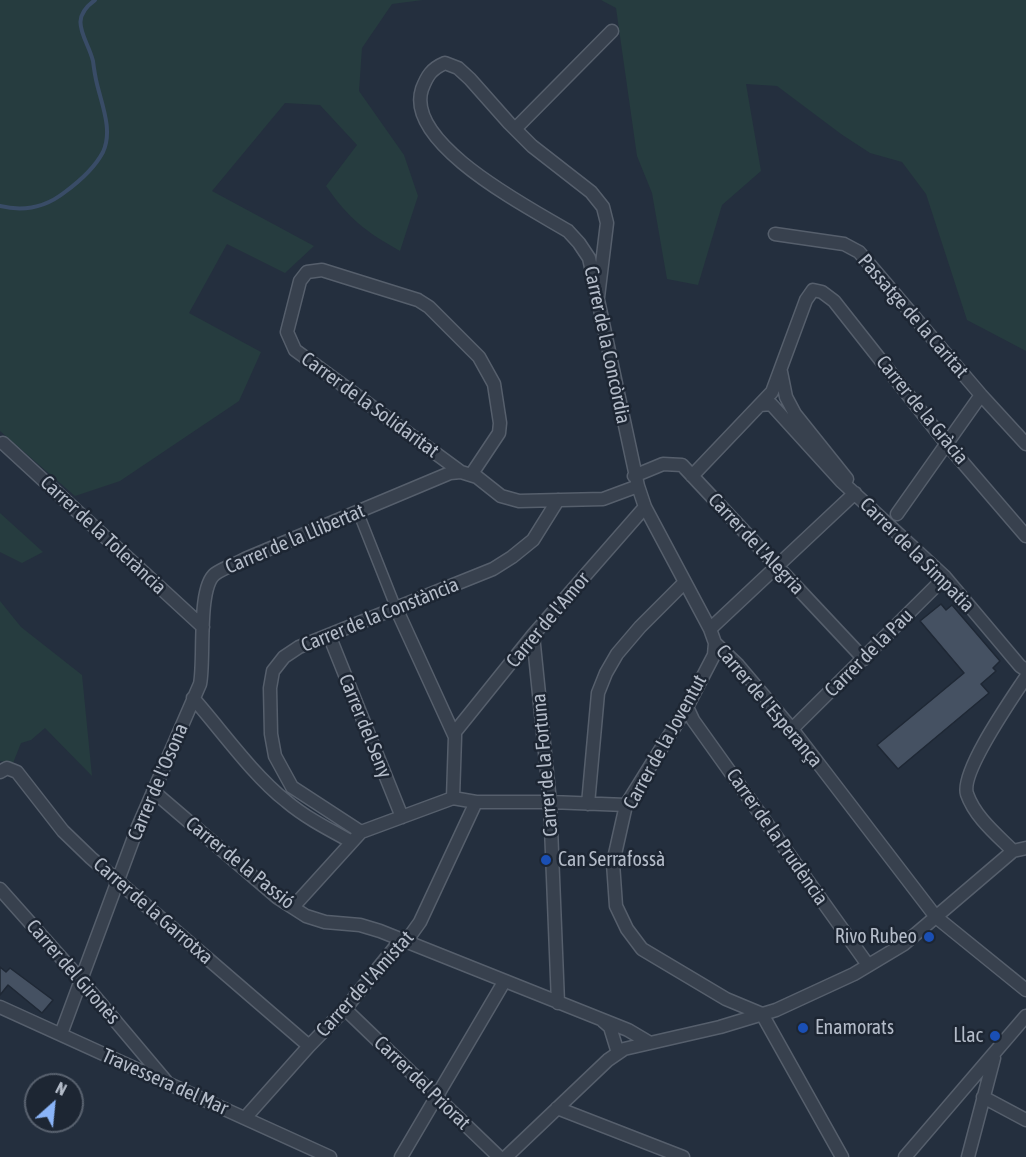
<!DOCTYPE html>
<meta charset="utf-8">
<style>
body{margin:0}
#map{position:relative;width:1026px;height:1157px;overflow:hidden;background:#242f3e;font-family:"Asap Condensed",sans-serif}
canvas{display:block}
.north{position:absolute;left:24px;top:1073px;width:60px;height:60px;box-sizing:border-box;background:#1d2633;border:2px solid #59626f;border-radius:50%;rotate:27deg;font-size:16px;font-weight:700;line-height:24px;text-align:center;color:#b4bcc9}
.north::after{content:'';display:block;margin:auto;width:21px;height:27px;background:#8ab4f8;clip-path:polygon(50% 0,100% 100%,50% 72%,0 100%)}
</style>
<div id="map">
<canvas width="1026" height="1157"></canvas>
<div class="north">N</div>
</div>
<script>
const c = document.querySelector('canvas').getContext('2d');
c.lineJoin = 'round';
function paint(path, color) { c.fillStyle = color; c.fill(path, 'evenodd'); }
function strokePath(path, color, width, dash) { c.strokeStyle = color; c.lineWidth = width; c.lineCap = dash ? 'butt' : 'round'; c.setLineDash(dash || []); c.stroke(path); }
function drawText(font, color, halo, rows, align = 'center') {
  c.font = font + ' "Asap Condensed",sans-serif'; c.lineWidth = 5; c.setLineDash([]); c.textBaseline = 'middle'; c.strokeStyle = halo; c.fillStyle = color; for (const [text, x, y, turn = 0] of rows) {
    c.save(); c.translate(x, y); c.rotate((+turn || 0) * Math.PI / 180); c.textAlign = isNaN(turn) ? turn : align; if (halo) c.strokeText(text, 0, 0); c.fillText(text, 0, 0); c.restore();
  }
}
paint(new Path2D(`
 M0,0H423L392,4L362,48L359,91L404,155L418,196L400,251C365,231 350,220 326,186L357,145L320,105L285,103L212,191L314,246L285,273L227,244L189,313L261,352L239,401L120,481L75,496L0,431Z
 M601,0H1026V351L967,320L926,194L902,162L870,153L841,134L777,86L746,84L761,171L722,205L698,285L667,279L652,193L637,156L616,8Z
 M0,513L43,552L22,563L0,552Z
 M0,601L21,627L82,675L92,776L45,728L31,740L21,743L13,763L0,761Z`), '#263c3f');
strokePath(new Path2D(`
 M0,206C24,212 46,207 65,192C80,181 94,169 103,152C113,131 102,105 97,84C95,76 94,69 93,61C87,37 67,20 95,0`), '#394c67', 4);
const building = new Path2D(`
 M941,604L946,610L952,605L1000,661L993,668L996,671L981,684L989,693L898,769L877,745L964,673L920,621Z
 M0,967L6,972L10,968L53,1000L42,1013L8,985L0,995Z`);
paint(building, '#455162');
strokePath(building, '#1f2835', 1.5);
const pedestrian = new Path2D(`
 M358,512L396,608`);
const minor = new Path2D(`
 M515,129L612,31
 M775,234L844,244L859,252L981,395L1026,444
 M598,297L607,223L603,207L591,192L532,146L509,123L470,79L458,68L445,63C431,69 427,76 422,89C404,144 530,208 568,231L579,243L589,258L638,486L645,507L710,629L715,643L738,665L792,729L936,917L1026,990
 M781,372L786,397L795,414L847,479
 M760,405L771,404L841,481L945,577L1020,666L1026,670
 M3,443L203,627
 M471,475L499,433L500,423L494,384L479,357L429,307L418,300L322,270L307,272L300,281L287,332L295,350L461,472L477,477L501,496L519,501L603,499L638,486
 M634,476L663,464L682,465L864,659
 M692,476L772,392L806,300L813,290L822,292L834,301L946,443L1026,536
 M897,514L981,395
 M396,608L455,737L453,798
 M710,629L855,493
 M329,635L402,817
 M533,635L550,802L558,1003
 M715,643L714,655L687,707L626,805L613,863L616,906L627,929L642,949L726,999L762,1014L842,1157
 M193,698C222,731 252,774 286,801C306,818 330,830 352,842
 M687,707L693,720L868,965
 M792,729L945,577
 M455,737V732L533,635L645,507
 M0,772L7,768L17,772L63,831L91,858L309,1046
 M153,791L278,898L306,916L325,922L360,925L380,931L628,1030L650,1043
 M588,804L598,693L606,673L617,654L640,627L685,582
 M361,832L292,787L275,756L271,734L270,688L273,671L284,657L299,647L493,569L512,557L533,540L558,500
 M1013,851C996,834 975,817 967,794C960,772 1013,697 1026,677
 M0,889L81,980L166,1081
 M293,907L361,832L453,798L476,802H550L626,805
 M0,1007L330,1157
 M345,1009L499,1157
 M603,1021L610,1027L618,1053
 M61,1034L137,829L200,684C205,660 197,588 215,574C223,568 236,564 245,559L450,473L461,472
 M983,1097L1026,1120
 M557,1108L683,1157
 M245,1118L309,1046L345,1009L396,946L410,936L420,922L476,802
 M401,1157L504,982
 M506,1157L608,1060L624,1049L720,1027L776,1010L854,974L904,944L1013,851L1026,848
 M905,1157L1026,1016
 M968,1157L994,1058`);
strokePath(pedestrian, '#565f6c', 12);
strokePath(minor, '#565f6c', 15);
strokePath(pedestrian, '#38414e', 9);
strokePath(minor, '#38414e', 12);
for (const [x, y, r, color] of [
 [546,860,6,"#1a4fb4"],
 [929,937,6,"#1a4fb4"],
 [803,1028,6,"#1a4fb4"],
 [995,1036,6,"#1a4fb4"]
]) { const dot = new Path2D(); dot.arc(x, y, r, 0, 2 * Math.PI); c.fillStyle = color; c.fill(dot); strokePath(dot, '#1d2633', 2); }
drawText('20px', '#b4bcc9', '#1d2633', [
 ["Passatge de la Caritat",913,316,49],
 ["Carrer de la Concòrdia",607,345,78],
 ["Carrer de la Solidaritat",370,405,36],
 ["Carrer de la Gràcia",922,410,51],
 ["Carrer de la Tolerància",103,535,43],
 ["Carrer de la Llibertat",295,539,-23],
 ["Carrer de l'Alegria",756,544,47],
 ["Carrer de la Simpatia",917,555,45],
 ["Carrer de la Constància",380,615,-22],
 ["Carrer de l'Amor",548,620,-50],
 ["Carrer de la Pau",869,653,-45],
 ["Carrer de l'Esperança",769,706,50],
 ["Carrer del Seny",365,726,68],
 ["Carrer de la Joventut",665,742,-61],
 ["Carrer de la Fortuna",545,765,-95],
 ["Carrer de l'Osona",158,782,-67],
 ["Carrer de la Prudència",777,837,55],
 ["Carrer de la Passió",240,863,39],
 ["Carrer de la Garrotxa",153,911,41],
 ["Carrer del Gironès",73,972,49],
 ["Carrer de l'Amistat",365,984,-48],
 ["Travessera del Mar",165,1082,24],
 ["Carrer del Priorat",422,1083,44]
]);
drawText('20px', '#b4bcc9', '#1d2633', [
 ["Can Serrafossà",558,860],
 ["Rivo Rubeo",917,937,"right"],
 ["Enamorats",815,1028],
 ["Llac",983,1036,"right"]
], 'left');
</script>
